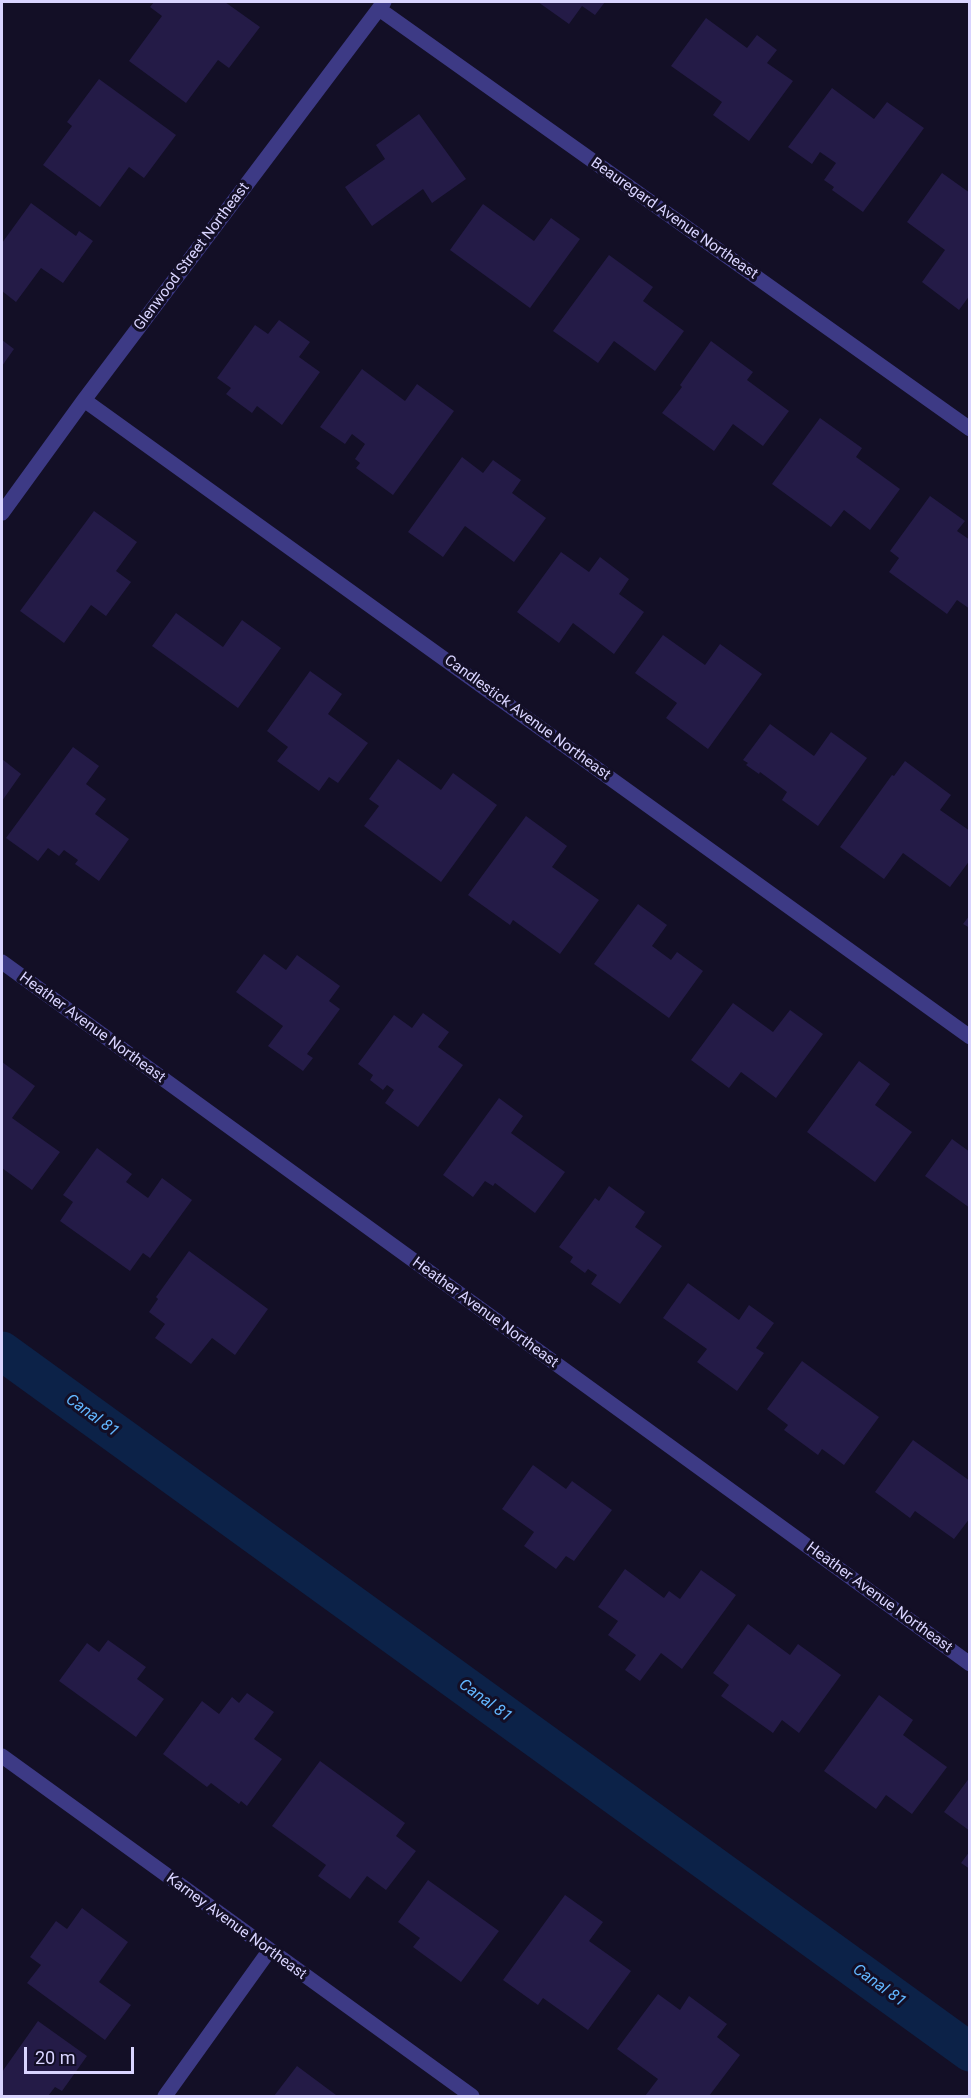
<!DOCTYPE html>
<style>
body{margin:0}
#map{position:relative;width:971px;height:2098px;overflow:hidden;background:#130f26;font-family:Roboto,sans-serif}
canvas{display:block}
.frame{position:absolute;inset:0;border:3px solid #d9d4ff;pointer-events:none}
.scale{position:absolute;left:24px;top:2047px;width:110px;height:27px;box-sizing:border-box;border:3px solid #d9d4ff;border-top:0;padding-left:8px;font-size:18px;line-height:21px;white-space:nowrap;color:#d9d4ff;-webkit-text-stroke:4px #130f26;paint-order:stroke}
</style>
<div id="map">
<canvas width="971" height="2098"></canvas>
<div class="frame"></div>
<div class="scale">20 m</div>
</div>
<script>
const c = document.querySelector('canvas').getContext('2d');
c.lineJoin = 'round';
function strokePath(path, color, width, dash) { c.strokeStyle = color; c.lineWidth = width; c.lineCap = dash ? 'butt' : 'round'; c.setLineDash(dash || []); c.stroke(path); }
function paint(path, color) { c.fillStyle = color; c.fill(path, 'evenodd'); }
function drawText(font, color, halo, rows, align = 'center') {
  c.font = font + ' Roboto,sans-serif'; c.lineWidth = 6; c.setLineDash([]); c.textBaseline = 'middle'; c.strokeStyle = halo; c.fillStyle = color; for (const [text, x, y, turn = 0] of rows) {
    c.save(); c.translate(x, y); c.rotate((+turn || 0) * Math.PI / 180); c.textAlign = isNaN(turn) ? turn : align; if (halo) c.strokeText(text, 0, 0); c.fillText(text, 0, 0); c.restore();
  }
}
strokePath(new Path2D(`
 M2,1351L970,2052`), '#0c2248', 39);
paint(new Path2D(`
 M154,2H225L260,27L229,68L218,60L186,103L129,61L162,16L150,7Z
 M538,2H605L595,15L582,6L569,24Z
 M706,18L747,48L757,35L777,50L767,63L793,81L749,141L713,115L722,102L671,66Z
 M99,79L176,135L144,178L129,167L100,207L43,165L72,126L67,122Z
 M832,88L874,119L887,102L924,128L863,212L832,190L834,187L824,180L836,163L820,152L812,164L788,147Z
 M419,114L466,179L432,203L423,189L372,226L345,187L385,159L376,145Z
 M942,173L970,193V295L959,310L922,282L945,250L907,222Z
 M31,203L76,236L79,231L93,241L63,283L41,268L16,302L2,291V243Z
 M483,204L534,241L551,218L580,239L530,308L450,250Z
 M609,255L653,287L643,301L684,331L655,371L614,341L598,363L553,331Z
 M279,320L310,342L299,357L320,372L282,425L257,406L252,413L226,394L231,388L217,378L255,325L268,334Z
 M2,340L14,349L2,366Z
 M711,341L753,372L747,380L789,411L763,446L733,424L714,451L662,413L682,387L680,385Z
 M362,369L405,401L417,384L454,411L393,495L356,468L360,463L355,459L365,444L352,434L345,444L320,427Z
 M820,418L862,448L856,457L900,489L870,530L844,510L831,527L772,484Z
 M462,457L483,473L493,460L521,480L512,493L546,518L514,562L465,526L443,557L408,532Z
 M930,496L965,521L957,531L970,540V609L957,600L947,614L889,572L899,558L890,551Z
 M94,511L137,542L116,571L131,582L106,616L91,605L64,643L20,611Z
 M561,552L589,572L600,557L629,579L619,594L644,612L614,654L573,623L559,643L517,612Z
 M176,613L223,647L242,620L281,648L238,708L152,646Z
 M663,635L705,665L720,644L762,674L708,749L666,718L677,703L635,673Z
 M310,671L342,694L328,714L368,743L338,783L329,777L319,791L277,761L288,747L267,731Z
 M770,724L814,756L831,732L867,758L818,826L782,800L787,792L760,772L759,774L746,765L748,763L743,760Z
 M73,747L99,766L86,784L106,799L95,814L129,839L99,881L75,864L78,860L64,850L59,856L48,848L38,861L6,838Z
 M2,759L21,774L2,801Z
 M398,759L441,790L453,773L497,805L441,882L364,826L379,806L369,799Z
 M905,761L951,795L940,810L970,831V860L950,887L903,853L884,879L840,847L892,775L894,776Z
 M526,816L567,846L552,867L599,900L560,954L513,920L510,925L468,895Z
 M638,904L667,925L652,946L671,960L677,952L703,971L669,1018L594,964Z
 M970,915V928L963,924Z
 M264,954L286,970L297,955L340,986L329,1001L340,1009L307,1054L313,1058L303,1071L268,1046L283,1026L236,992Z
 M733,1003L773,1032L790,1010L823,1034L776,1098L741,1072L729,1088L691,1060Z
 M423,1013L449,1032L438,1047L463,1065L418,1127L385,1103L394,1090L387,1085L383,1090L370,1080L373,1075L358,1064L394,1015L412,1028Z
 M859,1061L890,1084L875,1105L912,1132L875,1182L807,1132Z
 M2,1062L35,1086L12,1118L60,1152L32,1190L2,1168Z
 M499,1098L523,1116L511,1133L565,1172L535,1213L495,1183L493,1186L485,1181L473,1197L443,1175Z
 M952,1139L970,1152V1208L925,1176Z
 M97,1148L132,1174L126,1182L148,1198L162,1178L192,1200L150,1258L143,1253L130,1271L60,1221L73,1202L63,1195Z
 M609,1186L645,1212L635,1227L662,1246L620,1304L591,1284L597,1275L588,1269L585,1273L570,1262L573,1257L559,1247L595,1198L599,1201Z
 M189,1251L268,1309L235,1355L212,1338L191,1364L155,1338L165,1324L149,1312L158,1299L156,1297Z
 M688,1283L739,1320L749,1305L774,1323L756,1348L764,1353L737,1391L697,1362L707,1349L663,1318Z
 M802,1361L879,1417L844,1465L822,1449L818,1455L784,1430L788,1425L767,1409Z
 M913,1440L970,1481V1518L954,1539L915,1511L910,1518L875,1492Z
 M533,1465L566,1489L572,1481L612,1510L574,1561L566,1556L556,1569L524,1546L534,1532L502,1509Z
 M625,1569L664,1598L669,1591L680,1599L701,1570L736,1595L682,1669L661,1653L640,1681L625,1670L636,1655L608,1635L618,1621L598,1607Z
 M748,1624L790,1655L798,1644L841,1675L799,1733L782,1720L773,1733L721,1696L729,1685L713,1673Z
 M108,1640L146,1667L137,1679L164,1699L136,1737L59,1681L87,1643L99,1652Z
 M247,1693L274,1712L254,1739L282,1759L247,1806L241,1801L239,1804L211,1783L207,1787L163,1754L202,1701L219,1714L232,1697L239,1703Z
 M879,1695L913,1720L903,1735L947,1767L912,1814L886,1795L876,1809L824,1771Z
 M320,1761L405,1823L396,1836L416,1851L386,1890L367,1876L350,1899L318,1876L326,1865L272,1826Z
 M970,1777V1831L944,1812Z
 M970,1851V1869L961,1863Z
 M428,1880L499,1931L461,1982L413,1947L420,1938L398,1922Z
 M565,1895L603,1922L589,1941L631,1971L588,2030L543,1998L538,2005L503,1980Z
 M82,1908L128,1942L99,1982L131,2005L105,2040L27,1983L41,1965L30,1957L56,1921L67,1929Z
 M658,1994L680,2010L689,1996L727,2024L717,2037L740,2055L709,2096H645L658,2079L617,2049Z
 M38,2021L87,2056L62,2091L55,2087L48,2096H2V2072Z
 M297,2066L336,2095L335,2096H274Z`), '#241b47');
strokePath(new Path2D(`
 M379,9L970,429
 M84,400L970,1037
 M2,513L84,400L384,2
 M2,962L970,1664
 M2,1756L472,2096
 M165,2096L269,1951`), '#3d3a85', 15);
drawText('15px', '#d9d4ff', '#130f26', [
 ["Beauregard Avenue Northeast",674,219,35],
 ["Glenwood Street Northeast",192,257,-53],
 ["Candlestick Avenue Northeast",527,718,36],
 ["Heather Avenue Northeast",92,1028,36],
 ["Heather Avenue Northeast",485,1313,36],
 ["Heather Avenue Northeast",879,1598,36],
 ["Karney Avenue Northeast",236,1927,36]
]);
drawText('italic 16px', '#62b6ff', '#130f26', [
 ["Canal 81",92,1416,36],
 ["Canal 81",485,1701,36],
 ["Canal 81",879,1986,36]
]);
</script>
